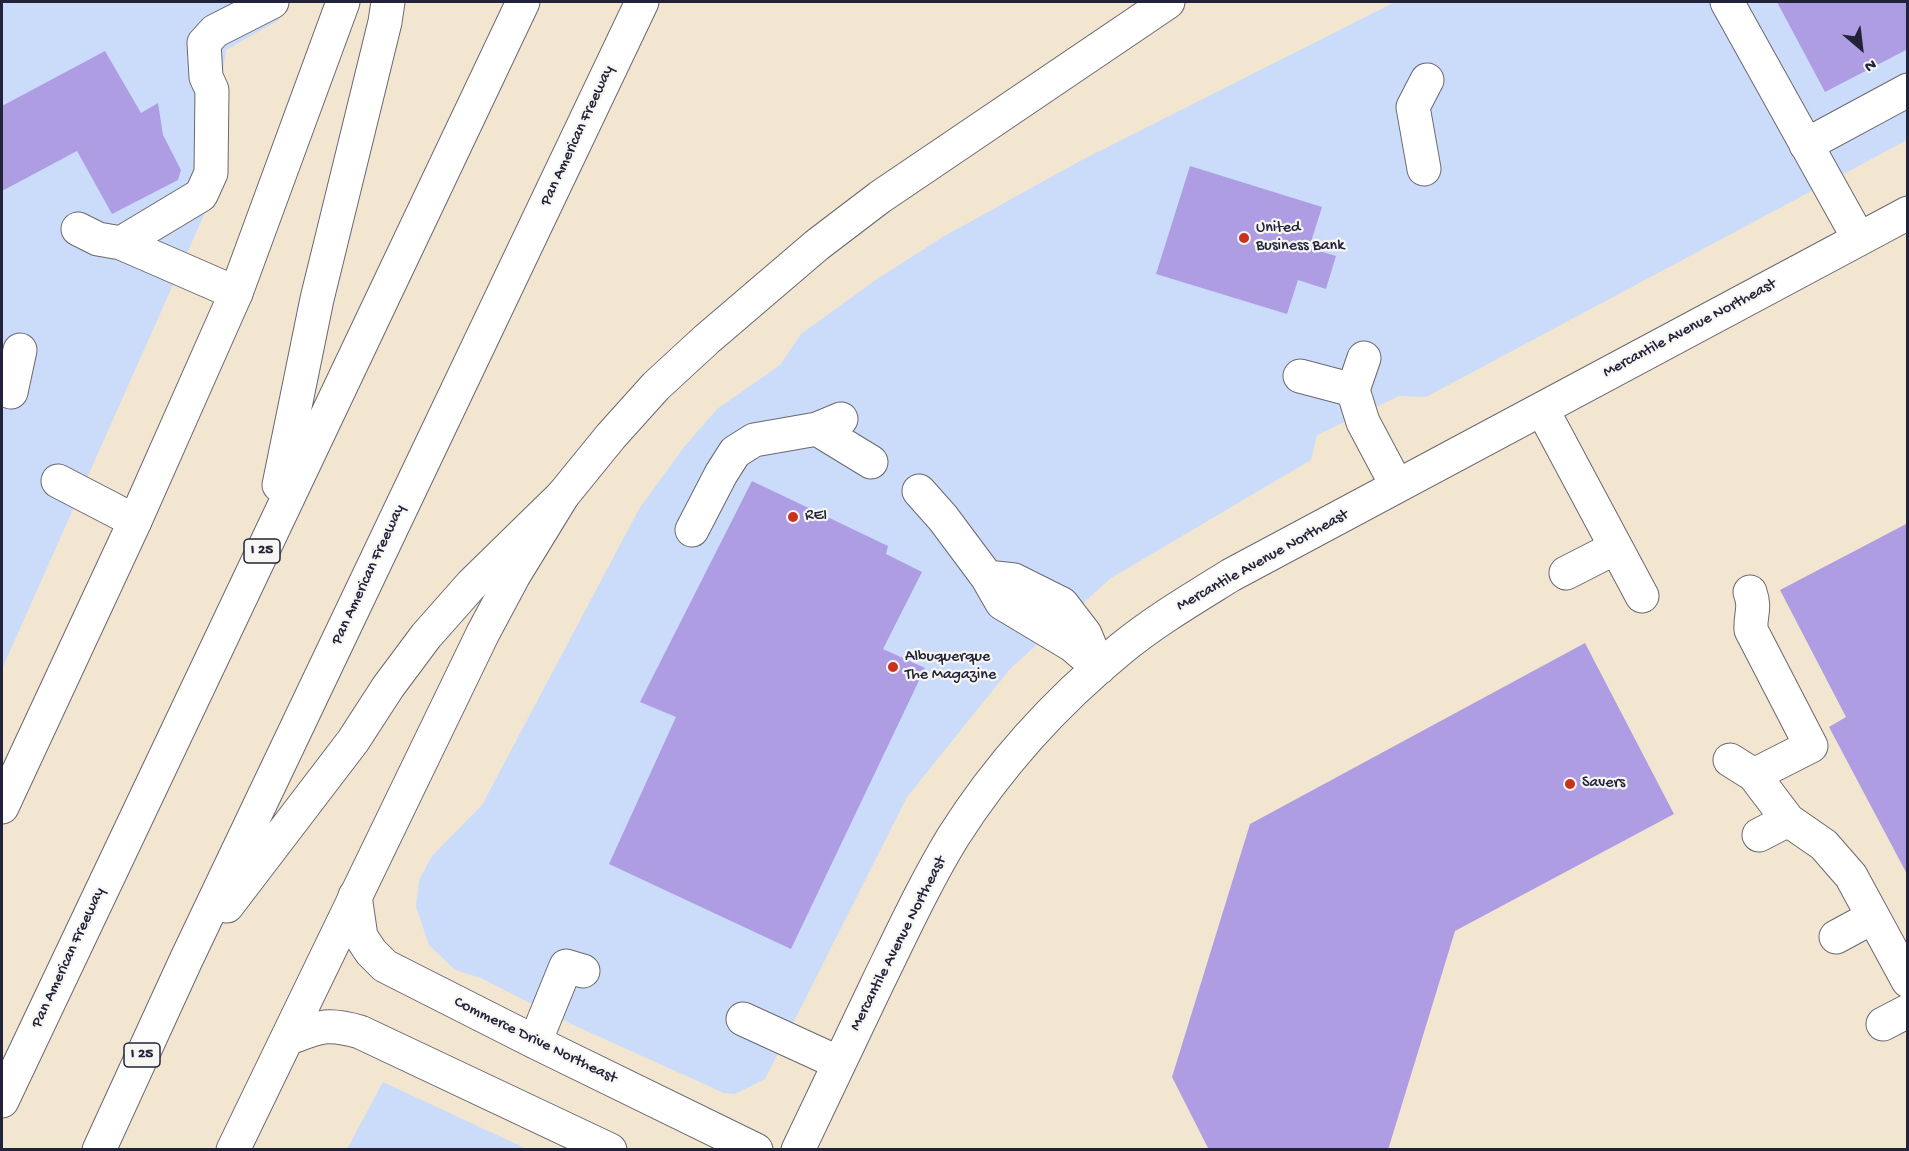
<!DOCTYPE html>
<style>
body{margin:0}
#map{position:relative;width:1909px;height:1151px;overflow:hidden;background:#f3e6d1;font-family:"Gochi Hand",sans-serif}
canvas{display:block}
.frame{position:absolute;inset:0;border:3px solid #22223b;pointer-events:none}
.north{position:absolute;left:1831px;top:18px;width:60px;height:60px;-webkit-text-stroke:4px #f6f6f2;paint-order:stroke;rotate:152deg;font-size:16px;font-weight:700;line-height:24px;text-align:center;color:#22223b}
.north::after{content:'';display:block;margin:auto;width:21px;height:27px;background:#22223b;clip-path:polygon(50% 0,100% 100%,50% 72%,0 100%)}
</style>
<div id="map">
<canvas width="1909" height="1151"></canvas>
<div class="frame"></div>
<div class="north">N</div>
</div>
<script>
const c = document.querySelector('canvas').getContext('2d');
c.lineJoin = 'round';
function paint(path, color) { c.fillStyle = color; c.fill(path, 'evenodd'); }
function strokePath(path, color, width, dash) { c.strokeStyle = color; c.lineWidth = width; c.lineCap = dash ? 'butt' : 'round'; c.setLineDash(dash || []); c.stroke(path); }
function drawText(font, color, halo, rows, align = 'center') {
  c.font = font + ' "Gochi Hand",sans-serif'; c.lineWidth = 4.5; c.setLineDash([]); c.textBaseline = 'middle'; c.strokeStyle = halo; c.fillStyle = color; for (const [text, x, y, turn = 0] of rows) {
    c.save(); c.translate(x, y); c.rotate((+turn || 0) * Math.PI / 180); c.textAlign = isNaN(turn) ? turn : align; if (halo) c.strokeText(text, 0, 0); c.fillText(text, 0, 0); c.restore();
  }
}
paint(new Path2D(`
 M2,2H282L279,20L226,50L223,73V166L216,188L2,669Z
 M1395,2H1907V140L1426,397L1399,396L1317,435L1311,460L1111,578L1010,669L907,797L765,1079L735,1094L724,1093L571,1024L481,978L455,970L429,945L416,907L419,880L432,856L482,805L639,509L684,447L717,409L780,365L801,334L877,279L941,238L1078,162Z
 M383,1082L527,1149H347Z`), '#cadcf9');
paint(new Path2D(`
 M1777,2H1908V49L1825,92Z
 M105,51L141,113L158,103L163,135L181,170L178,180L112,214L77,151L2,191V106Z
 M1190,166L1322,207L1309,248L1336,256L1326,289L1298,280L1287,314L1156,274Z
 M752,481L888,546L886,554L922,572L883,649L925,668L791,949L609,864L676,717L640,702Z
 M1908,523V876L1829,727L1846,717L1780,590Z
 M1585,643L1674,814L1455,931L1388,1150H1209L1172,1077L1250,824Z`), '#af9de3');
const minor = new Path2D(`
 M1727,2L1859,239
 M1806,145L1908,90
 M1424,169L1413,107L1427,80
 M78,229L98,239L121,243
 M236,293L121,243L201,195L211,173L212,90L206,77L204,43L215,31L272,2
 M1364,358L1353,390L1363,422L1397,486
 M1300,376L1353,390
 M2,389L11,392L20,350
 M1542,409L1642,596
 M817,429L871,462
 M58,481L135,521
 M919,491L943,518L987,577L1002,603L1072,645L1099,668
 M692,530L721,474L735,452L754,440L817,429L841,419
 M1566,573L1615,548
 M987,577L1014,580L1062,604L1085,634L1095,658
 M1730,760L1754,775L1811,746L1751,630C1750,614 1756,609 1750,592
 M1754,775L1788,820L1824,845L1851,876L1908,981
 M1759,835L1788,820
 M355,896L361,937L371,952L385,966L535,1042L756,1150
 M1836,937L1873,917
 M743,1019L839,1063
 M1883,1024L1908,1011
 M287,1039C319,1027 326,1022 360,1032L610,1150
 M535,1042L566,966L583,971
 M798,1150C825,1094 851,1038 878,982C902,933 925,883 953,837C998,766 1057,701 1122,648C1155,621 1194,598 1231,575L1908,213`);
const major = new Path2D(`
 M2,807L135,521L236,293L343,2
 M233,1150L483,633L514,575L563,495L611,436L656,386L707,339L817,245L880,197L1168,2`);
const highway = new Path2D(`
 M279,485L317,299L385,22L388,2
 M227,906L353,741L388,687L426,636L472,584L563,495
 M2,1101L523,2
 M99,1150L186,960L642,2`);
strokePath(minor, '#6b6770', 35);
strokePath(major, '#6b6770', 35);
strokePath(highway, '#6b6770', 35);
strokePath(minor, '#fff', 33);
strokePath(major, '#fff', 33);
strokePath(highway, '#fff', 33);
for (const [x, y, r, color] of [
 [1244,238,6,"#c8321e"],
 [793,517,6,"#c8321e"],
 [893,667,6,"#c8321e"],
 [1570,784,6,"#c8321e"]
]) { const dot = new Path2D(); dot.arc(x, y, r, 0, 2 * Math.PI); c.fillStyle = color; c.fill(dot); strokePath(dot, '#f6f6f2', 2); }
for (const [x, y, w] of [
 [262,551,36],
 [142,1055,36]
]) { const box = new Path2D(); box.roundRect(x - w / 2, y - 12, w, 24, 4.5); c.fillStyle = '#f6f6f2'; c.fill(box); strokePath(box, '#22223b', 1.5); }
drawText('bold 15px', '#22223b', null, [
 ["I 25",262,551],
 ["I 25",142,1055]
]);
drawText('16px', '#22223b', '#f6f6f2', [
 ["Pan American Freeway",578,136,-65],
 ["Mercantile Avenue Northeast",1690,329,-28],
 ["Mercantile Avenue Northeast",1263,561,-29],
 ["Pan American Freeway",369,575,-65],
 ["Mercantile Avenue Northeast",899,944,-63],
 ["Pan American Freeway",69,958,-65],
 ["Commerce Drive Northeast",535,1041,26]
]);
drawText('16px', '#22223b', '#f6f6f2', [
 ["United",1256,229],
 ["Business Bank",1256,247],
 ["REI",805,517],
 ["Albuquerque",905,658],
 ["The Magazine",905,676],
 ["Savers",1582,784]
], 'left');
</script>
